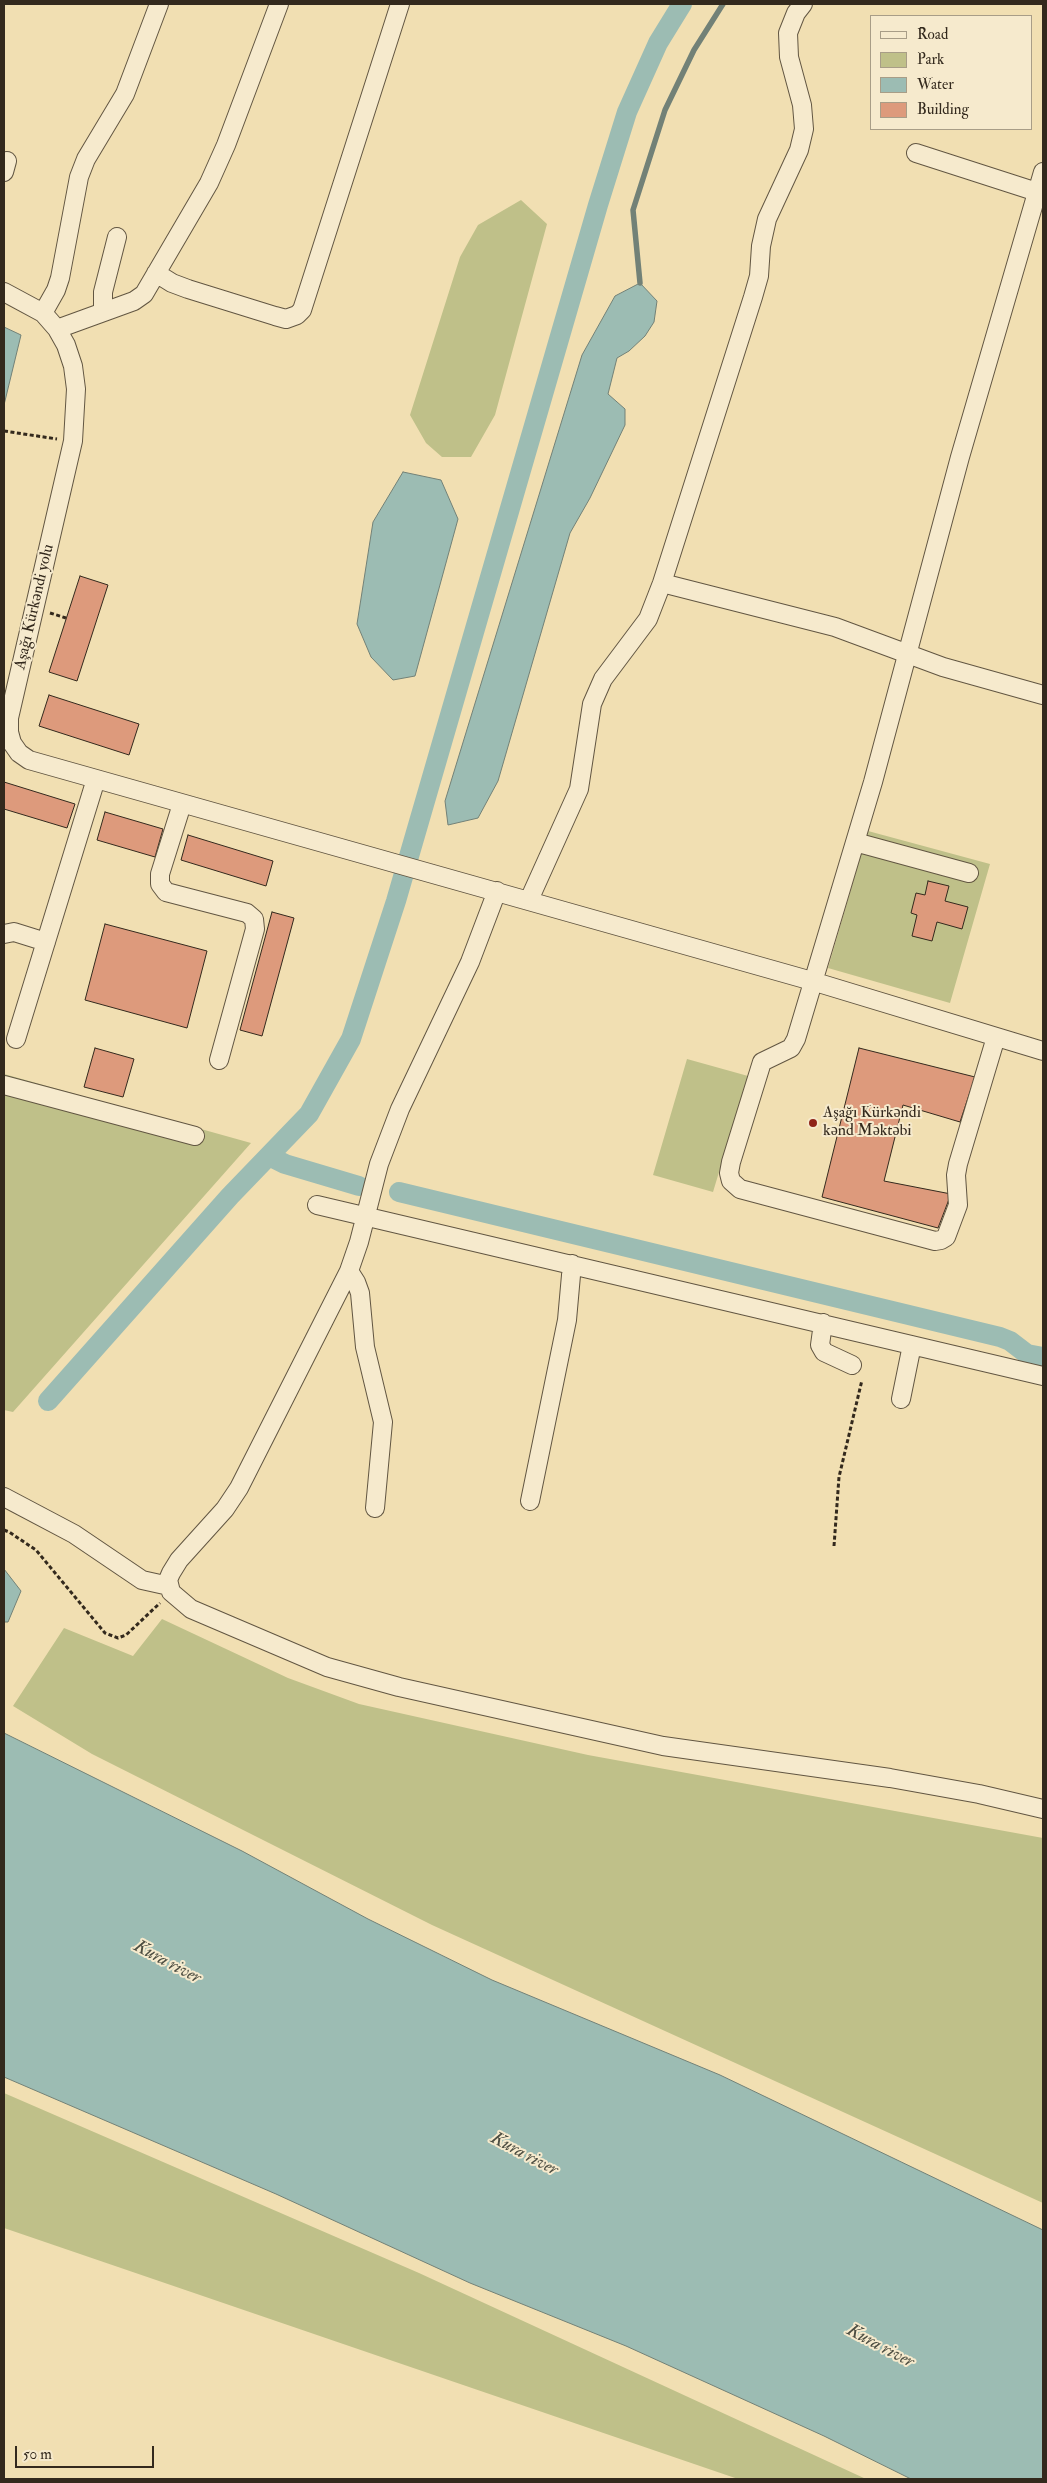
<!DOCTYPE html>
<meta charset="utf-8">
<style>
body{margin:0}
#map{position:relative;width:1047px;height:2483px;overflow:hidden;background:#f1dfb2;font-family:"IM FELL Double Pica",serif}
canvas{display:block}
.frame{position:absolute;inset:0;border:5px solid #33291d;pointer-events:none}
.legend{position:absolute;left:870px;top:15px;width:162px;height:115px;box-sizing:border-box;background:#f6eacd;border:1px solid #a89d87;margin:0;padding:6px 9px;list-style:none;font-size:15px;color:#33291d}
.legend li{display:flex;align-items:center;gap:10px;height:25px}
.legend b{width:25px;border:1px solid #a89d87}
.scale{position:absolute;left:15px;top:2446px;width:139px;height:22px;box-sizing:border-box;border:2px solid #33291d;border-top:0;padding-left:6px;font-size:15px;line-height:18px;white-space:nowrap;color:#33291d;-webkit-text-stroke:4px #f6eacd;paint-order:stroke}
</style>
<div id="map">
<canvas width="1047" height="2483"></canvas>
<div class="frame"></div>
<ul class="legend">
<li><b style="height:6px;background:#f6eacd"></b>Road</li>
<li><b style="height:14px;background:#bfc089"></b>Park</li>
<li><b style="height:14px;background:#9cbcb3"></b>Water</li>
<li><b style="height:14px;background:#dd9a7c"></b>Building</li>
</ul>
<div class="scale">50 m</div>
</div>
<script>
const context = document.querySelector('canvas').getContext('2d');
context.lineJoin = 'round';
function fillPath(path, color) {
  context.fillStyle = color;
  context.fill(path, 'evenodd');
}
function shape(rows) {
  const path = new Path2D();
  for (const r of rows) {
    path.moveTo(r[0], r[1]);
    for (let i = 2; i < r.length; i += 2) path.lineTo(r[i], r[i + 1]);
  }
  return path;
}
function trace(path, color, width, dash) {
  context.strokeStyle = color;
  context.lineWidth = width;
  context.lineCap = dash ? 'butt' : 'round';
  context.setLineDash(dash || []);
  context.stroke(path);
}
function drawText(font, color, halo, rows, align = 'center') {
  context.font = font + ' "IM FELL Double Pica",serif';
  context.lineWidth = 4;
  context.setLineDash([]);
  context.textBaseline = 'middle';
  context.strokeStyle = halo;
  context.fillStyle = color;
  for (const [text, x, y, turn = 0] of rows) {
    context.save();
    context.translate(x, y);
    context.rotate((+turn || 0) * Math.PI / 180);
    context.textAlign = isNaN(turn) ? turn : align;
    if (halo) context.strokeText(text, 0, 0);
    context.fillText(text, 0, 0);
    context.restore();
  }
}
const green = shape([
 [521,200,547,224,495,415,471,457,442,457,426,443,410,415,460,257,478,225],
 [868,831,990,864,950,1003,828,968],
 [687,1059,748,1076,713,1192,653,1175],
 [4,1074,251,1143,13,1412,4,1410],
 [162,1619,288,1678,359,1704,588,1755,1043,1838,1043,2203,432,1925,92,1754,13,1706,64,1628,133,1656],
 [4,2093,419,2273,866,2479,738,2479,4,2228]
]);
const water = shape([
 [640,283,657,301,654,322,645,336,629,351,617,358,608,394,625,409,625,425,590,498,570,533,498,781,478,818,448,825,445,801,582,355,615,296,640,283],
 [4,327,21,335,4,405,4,327],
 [403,472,441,480,458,519,415,676,393,680,371,657,357,624,373,522,403,472],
 [4,1569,21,1591,8,1622,4,1622,4,1569],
 [4,1733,242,1851,368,1919,492,1980,720,2075,1043,2230,1043,2479,911,2479,824,2436,626,2346,470,2283,276,2194,4,2077,4,1733]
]);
const stream = shape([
 [640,283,633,210,665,110,694,50,723,4]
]);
const canal = shape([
 [269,1156,285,1164,359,1186],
 [399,1192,1000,1337,1010,1341,1027,1354,1043,1357],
 [48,1401,230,1196,309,1114,351,1039,396,901,598,205,627,112,658,43,682,4]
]);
const building = shape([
 [80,576,108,585,77,681,49,672,80,576],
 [49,695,139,724,129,755,39,726,49,695],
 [4,782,75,804,67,828,4,809,4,782],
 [105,812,163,829,155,857,97,840,105,812],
 [188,835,273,861,266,886,181,860,188,835],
 [928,881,949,886,945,901,968,907,962,929,937,922,932,941,912,936,917,915,911,913,916,893,925,895,928,881],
 [272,912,294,918,262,1036,240,1030,272,912],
 [105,924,207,951,187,1028,85,1000,105,924],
 [95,1048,134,1059,123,1097,84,1087,95,1048],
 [859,1048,975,1077,960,1122,903,1105,884,1181,951,1194,938,1228,822,1197,859,1048]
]);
const path = shape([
 [4,431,57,439],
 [50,613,66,618],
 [4,1530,9,1532,36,1550,105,1633,118,1638,126,1635,160,1603],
 [834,1546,839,1477,862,1380]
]);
const minor = shape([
 [916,153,1037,192],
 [4,172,7,161],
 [156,273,172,283,188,289,275,316,286,319,297,315,302,310,400,4],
 [4,292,43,313,57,329,66,345,73,366,76,389,73,441,9,718,9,732,12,743,19,753,29,760,812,981,1043,1051],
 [103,312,103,292,117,237],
 [43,313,56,290,60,278,79,177,86,159,125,94,159,4],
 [57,329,134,301,144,294,209,183,226,145,279,4],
 [662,583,835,627,943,667,1043,695],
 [182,804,160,874,160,884,166,892,247,913,254,919,255,929,219,1060],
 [855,842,969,873],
 [497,891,470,962,400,1109,379,1164,359,1242,349,1271,239,1488,225,1509,179,1560,171,1573,168,1580,171,1592,191,1609,327,1667,399,1687,663,1746,890,1778,979,1794,1043,1809],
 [529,900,579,789,592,704,603,679,648,619,662,583,753,297,759,276,761,246,767,219,799,150,804,129,802,105,789,57,788,33,796,13,803,4],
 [4,934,14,932,46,942],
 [996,1037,958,1164,956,1175,958,1205,946,1237,941,1240,935,1241,740,1189,731,1181,729,1173,731,1162,762,1062,791,1048,796,1039,873,782,960,457,1043,172],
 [16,1039,96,779],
 [4,1085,195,1136],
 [317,1205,1043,1376],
 [349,1271,356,1282,360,1293,365,1347,383,1422,375,1508],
 [823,1323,820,1345,824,1352,852,1365],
 [901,1399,912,1345],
 [4,1497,74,1534,142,1580,169,1586],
 [530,1501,567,1320,572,1264]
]);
const markers = [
 [813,1123,5,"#8f2418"]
];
const streetNames = [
 ["Aşağı Kürkəndi yolu",35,607,-77]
];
const poiNames = [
 ["Aşağı Kürkəndi",823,1114],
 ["kənd Məktəbi",823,1132]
];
const waterNames = [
 ["Kura river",167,1963,28],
 ["Kura river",524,2155,28],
 ["Kura river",880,2347,28]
];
fillPath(green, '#bfc089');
fillPath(water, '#9cbcb3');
trace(water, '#728177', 1);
trace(stream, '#728177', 5.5);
trace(canal, '#9cbcb3', 20);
fillPath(building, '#dd9a7c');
trace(building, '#33291d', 1);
trace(minor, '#625642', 20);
trace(path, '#33291d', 3, [4, 2.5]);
trace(minor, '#f6eacd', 18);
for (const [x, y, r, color] of markers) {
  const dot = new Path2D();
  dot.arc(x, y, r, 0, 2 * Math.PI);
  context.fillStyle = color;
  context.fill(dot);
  trace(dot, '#f6eacd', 2);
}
drawText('16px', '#33291d', '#f6eacd', streetNames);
drawText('16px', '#33291d', '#f6eacd', poiNames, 'left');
drawText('italic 18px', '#4d4e42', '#f6eacd', waterNames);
</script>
